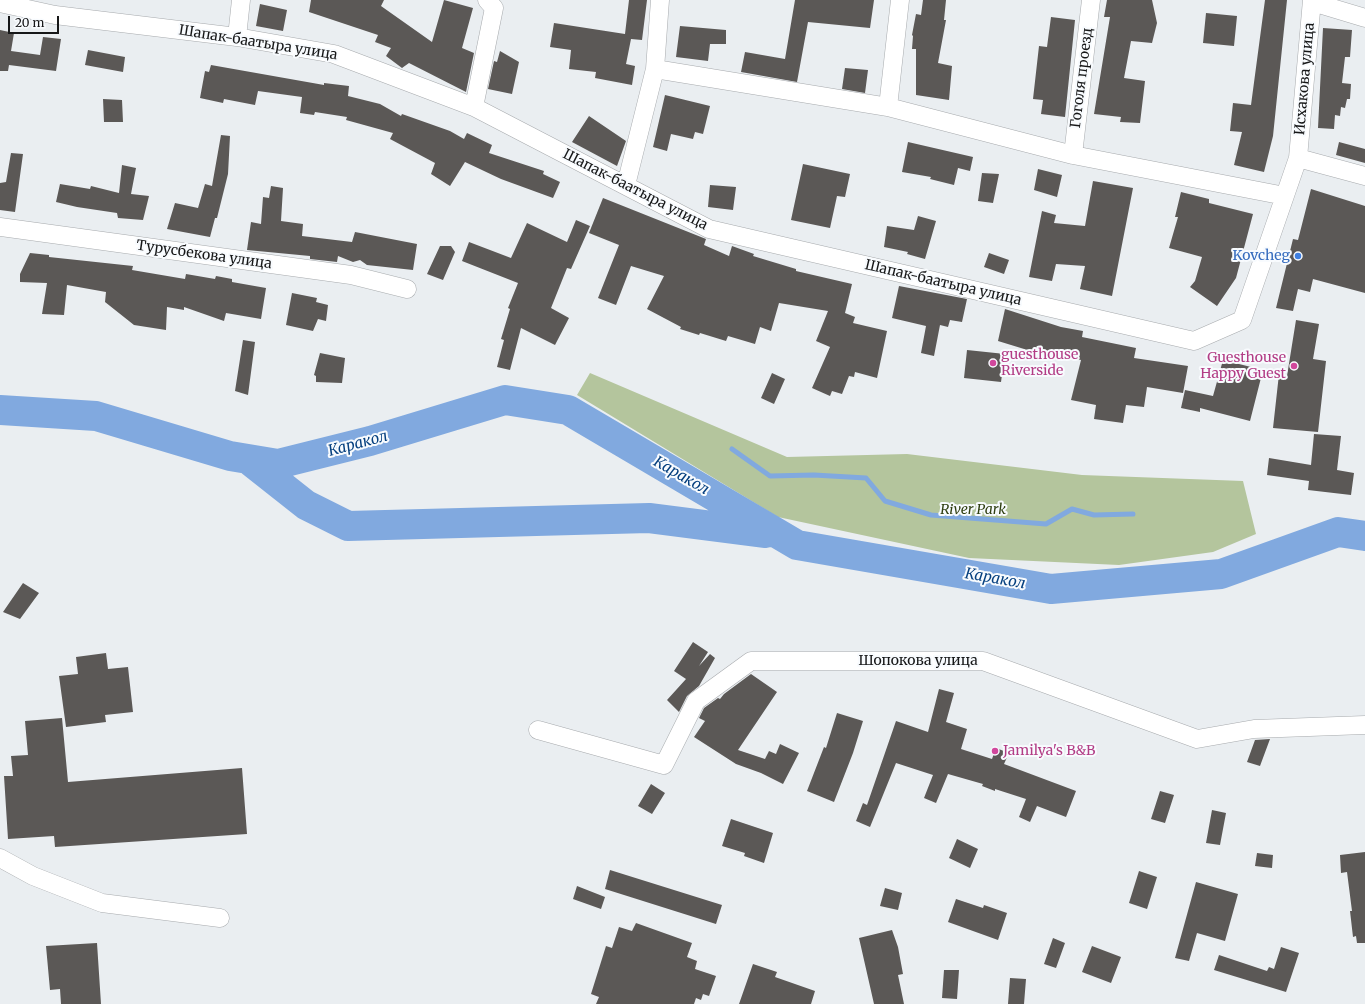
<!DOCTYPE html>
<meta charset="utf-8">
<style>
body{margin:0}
#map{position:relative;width:1365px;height:1004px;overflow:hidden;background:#eaeef1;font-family:Merriweather,serif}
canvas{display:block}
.scale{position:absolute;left:8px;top:16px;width:51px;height:18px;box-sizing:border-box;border:2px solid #161718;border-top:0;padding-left:5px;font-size:12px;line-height:14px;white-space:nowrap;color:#161718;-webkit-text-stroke:3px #f8fbfe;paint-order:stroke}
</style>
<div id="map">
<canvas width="1365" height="1004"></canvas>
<div class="scale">20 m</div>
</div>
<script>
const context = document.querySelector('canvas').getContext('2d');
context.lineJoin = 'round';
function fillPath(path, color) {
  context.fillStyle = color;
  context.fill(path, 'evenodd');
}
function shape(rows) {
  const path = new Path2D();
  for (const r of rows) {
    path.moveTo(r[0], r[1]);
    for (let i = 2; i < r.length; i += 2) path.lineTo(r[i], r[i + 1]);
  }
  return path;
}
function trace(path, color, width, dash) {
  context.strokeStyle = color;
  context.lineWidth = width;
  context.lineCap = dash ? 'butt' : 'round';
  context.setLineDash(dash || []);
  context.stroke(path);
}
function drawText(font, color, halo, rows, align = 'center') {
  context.font = font + ' Merriweather,serif';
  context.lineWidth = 4;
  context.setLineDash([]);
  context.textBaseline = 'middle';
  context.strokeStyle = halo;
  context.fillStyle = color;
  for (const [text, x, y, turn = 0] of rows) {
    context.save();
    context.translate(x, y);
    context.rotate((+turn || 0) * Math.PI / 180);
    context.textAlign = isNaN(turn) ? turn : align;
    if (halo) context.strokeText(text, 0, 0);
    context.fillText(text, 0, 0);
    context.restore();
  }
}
const green = shape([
 [590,373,787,457,907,454,1082,475,1243,481,1256,534,1213,552,1119,565,969,558,778,517,577,395]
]);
const stream = shape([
 [732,449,770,476,814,475,866,478,885,501,931,515,1046,524,1072,509,1094,515,1133,514]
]);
const river = shape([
 [0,410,96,416,230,456,278,464,370,441,505,400,568,410,797,545,1051,589,1221,574,1338,532,1365,536],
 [249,460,306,505,348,526,649,518,766,533]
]);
const building = shape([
 [311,0,384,0,381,6,432,42,444,0,473,8,462,48,474,53,466,92,409,63,402,68,386,56,391,48,375,42,378,35,309,12],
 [629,0,647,0,642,40,631,39,626,64,635,66,632,85,595,78,596,72,569,69,571,50,550,47,554,23,625,34],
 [795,0,874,0,870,28,808,22,797,82,741,72,745,52,785,59],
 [923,0,946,0,944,20,946,20,938,63,952,66,949,100,916,95,916,49,912,49,913,36,912,35,916,14,921,15],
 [1107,0,1152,0,1157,23,1152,43,1131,41,1124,78,1145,81,1140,123,1120,122,1121,117,1094,114,1110,17,1104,17],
 [1265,0,1287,0,1273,136,1264,172,1234,165,1242,132,1230,131,1233,103,1251,105],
 [260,4,287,10,283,31,256,26],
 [1206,13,1237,16,1234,46,1203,43],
 [1051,17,1075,20,1065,117,1041,114,1043,100,1033,99,1039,46,1047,47],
 [680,26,726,30,726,44,710,44,708,61,676,57],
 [1323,28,1352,30,1350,57,1345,57,1342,83,1351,84,1350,99,1347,99,1345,108,1341,107,1340,116,1335,115,1334,129,1318,128],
 [0,30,14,33,11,51,40,55,43,37,61,39,56,71,9,65,8,71,0,71],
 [88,50,125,57,123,72,85,65],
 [500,51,519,62,512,94,488,89,494,61,497,62],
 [211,65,324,85,324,83,349,86,348,96,380,104,401,116,402,114,450,131,464,139,467,133,492,145,489,153,544,171,543,174,560,182,553,198,501,179,465,162,450,186,431,174,435,163,390,139,393,133,346,120,347,117,315,112,314,115,300,113,302,97,258,91,255,105,224,99,223,103,200,98,205,71,209,72],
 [845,68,868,70,865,93,842,89],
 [665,95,710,106,703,134,695,132,693,139,671,134,667,151,653,147],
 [103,99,122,100,123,122,104,122],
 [589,116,626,141,617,166,572,142],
 [221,135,230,136,228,174,217,218,215,218,210,237,167,229,175,203,198,208,205,184,212,186],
 [908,142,973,157,970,171,958,168,954,185,930,179,931,177,902,172],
 [1339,142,1365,149,1365,163,1336,155],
 [11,153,23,154,15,212,0,210,0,183,6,182],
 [803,164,850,174,845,197,837,196,830,228,791,220],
 [122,165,136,168,131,194,149,196,143,220,118,218,117,213,77,207,56,202,60,184,90,189,91,186,119,193],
 [1038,169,1062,175,1057,197,1034,190],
 [982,173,999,174,993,203,978,201],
 [1093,181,1133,188,1112,296,1080,289,1085,266,1056,264,1052,281,1029,277,1042,211,1056,215,1054,223,1085,226],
 [710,185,736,187,733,210,708,207],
 [271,186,283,188,281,221,303,224,302,236,352,242,355,232,417,244,413,270,367,265,360,260,353,262,338,256,337,262,310,259,310,256,247,250,251,222,261,224,263,197,269,198],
 [1311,189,1365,206,1365,293,1313,279,1310,292,1298,289,1293,311,1276,308,1293,239,1298,240],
 [1181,192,1209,199,1209,203,1253,214,1236,278,1217,306,1190,287,1195,281,1202,257,1169,248,1178,217,1175,217],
 [603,198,706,239,704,245,729,256,732,246,754,254,753,256,796,269,796,271,852,284,845,313,855,317,853,323,887,331,877,378,855,372,854,377,849,376,842,394,832,391,830,396,812,388,830,347,816,341,828,311,779,303,771,331,760,327,755,344,728,336,726,341,700,333,699,335,680,329,681,327,647,309,664,276,631,266,616,305,598,298,619,245,589,233],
 [918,216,936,221,925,259,907,254,908,252,884,247,887,226,914,230],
 [576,220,590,226,571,269,567,268,551,308,569,318,555,345,521,328,510,370,497,367,504,340,501,339,510,309,508,308,518,283,462,261,469,242,511,258,527,223,567,242],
 [440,246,451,246,455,252,443,280,427,274],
 [30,253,49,255,49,257,133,266,132,270,185,279,186,274,215,279,216,276,232,279,232,282,266,288,261,319,226,313,224,321,184,307,184,310,167,307,166,330,134,325,105,302,106,292,67,285,64,315,42,314,47,283,20,282,20,274],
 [989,253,1009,260,1004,274,984,267],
 [899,286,967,299,962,322,950,320,948,327,940,325,934,356,921,353,926,326,892,318],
 [292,293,317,298,316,302,328,305,326,321,318,319,313,331,286,325],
 [1005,309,1061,327,1083,331,1082,337,1136,348,1134,358,1188,366,1183,393,1147,387,1144,407,1126,405,1123,423,1094,419,1096,405,1071,400,1081,360,1048,353,1047,356,998,341],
 [1296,320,1319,324,1313,359,1326,361,1318,432,1273,428,1279,374,1287,376],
 [243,340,255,342,248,395,235,391],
 [967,350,1005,354,1001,382,964,378],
 [320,353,345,358,342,383,316,382,316,376,314,375],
 [1223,360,1263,370,1250,421,1200,408,1200,412,1181,408,1185,390,1213,396],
 [772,373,785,379,774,404,761,398],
 [1314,434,1341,436,1337,470,1354,473,1351,495,1308,490,1309,481,1267,475,1269,458,1311,465],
 [23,583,39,593,20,619,3,612],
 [693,642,708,652,699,666,710,654,715,658,699,686,687,696,679,712,667,700,686,679,674,671],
 [106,653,108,669,128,667,133,712,105,715,106,722,66,727,59,676,78,674,76,657],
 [751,674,777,692,738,750,765,759,769,751,776,754,780,744,799,753,783,784,761,773,736,764,694,737,705,721,699,718,704,708,718,698,720,699,724,694],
 [939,689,954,693,946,722,967,729,961,749,992,759,996,748,1009,753,1004,764,1076,791,1066,817,1037,806,1030,822,1019,817,1026,799,995,789,995,791,982,786,983,784,948,774,936,803,924,798,933,775,896,763,870,827,856,821,863,803,867,805,896,721,928,732],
 [837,713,863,721,853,753,834,802,807,791,824,747,826,748],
 [62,718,68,782,242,768,247,834,55,847,54,836,8,839,4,776,13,776,11,756,28,755,25,721],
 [1270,739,1260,766,1247,762,1255,740],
 [651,784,665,793,652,814,638,806],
 [1160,791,1174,795,1165,823,1151,819],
 [1212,810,1226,813,1220,845,1206,843],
 [731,819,773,833,764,863,744,856,745,853,722,846],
 [957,839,978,849,970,868,949,858],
 [1365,852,1365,943,1357,943,1356,936,1353,937,1350,911,1352,911,1347,872,1341,873,1340,855],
 [1257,853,1273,855,1272,868,1255,866],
 [610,870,722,905,716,924,605,889],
 [1139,871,1157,877,1147,909,1129,903],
 [1196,882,1238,894,1225,941,1197,933,1189,961,1175,958],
 [577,886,605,897,601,909,573,899],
 [885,888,902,893,898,910,880,906],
 [956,899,983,908,984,905,1007,913,998,940,948,922],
 [636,923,692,943,687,957,697,961,695,969,716,976,709,996,703,994,701,1000,696,998,694,1004,596,1004,599,997,591,994,606,946,612,948,619,927,632,931],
 [892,930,898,947,903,974,898,975,904,1004,874,1004,859,938],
 [1053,938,1065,943,1056,968,1044,964],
 [97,943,101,1004,61,1004,60,989,50,990,46,946],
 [1092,946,1121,957,1111,983,1082,972],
 [1281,947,1299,953,1286,992,1214,970,1219,955,1267,971,1269,967,1274,969],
 [753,964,777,972,775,977,815,991,811,1004,739,1004],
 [944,970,959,970,957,999,942,998],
 [1010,978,1026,979,1024,1004,1008,1004]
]);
const minor = shape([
 [1312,2,1365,18],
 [0,3,55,15,237,37,334,54,474,107,709,229,1194,341,1242,320,1298,158,1365,176],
 [237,37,241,0],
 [655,69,888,107,1073,155,1285,196],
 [474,107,494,8,487,0],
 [888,107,900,0],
 [1073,155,1091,0],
 [1298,158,1312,0],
 [626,185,655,69,660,0],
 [0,227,351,275,407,289],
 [538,730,664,765,696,701,751,661,983,661,1197,739,1254,729,1365,725],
 [0,858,33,876,102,903,220,918]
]);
const markers = [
 [1298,256,4,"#3f7fe0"],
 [993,363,4,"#d1479c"],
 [1294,366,4,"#d1479c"],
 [995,751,4,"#d1479c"]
];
const streetNames = [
 ["Шапак-баатыра улица",258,43,9],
 ["Гоголя проезд",1082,78,-83],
 ["Исхакова улица",1305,79,-85],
 ["Шапак-баатыра улица",635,190,27],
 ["Турусбекова улица",204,255,8],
 ["Шапак-баатыра улица",943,283,13],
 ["Шопокова улица",918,661]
];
const shopNames = [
 ["Kovcheg",1290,256]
];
const hotelNames = [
 ["guesthouse",1001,355],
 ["Riverside",1001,371],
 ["Guesthouse",1286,358,"right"],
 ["Happy Guest",1286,374,"right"],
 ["Jamilya's B&B",1003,751]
];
const parkNames = [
 ["River Park",973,510]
];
const waterNames = [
 ["Каракол",358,444,-15],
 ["Каракол",681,476,30],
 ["Каракол",995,579,10]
];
fillPath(green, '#b4c59d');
trace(stream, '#81a9df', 5);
trace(river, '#81a9df', 30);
fillPath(building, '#5b5856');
trace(minor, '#a7aaad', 19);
trace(minor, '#fff', 18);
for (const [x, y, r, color] of markers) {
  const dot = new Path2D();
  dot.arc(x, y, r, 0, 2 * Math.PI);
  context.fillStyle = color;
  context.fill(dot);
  trace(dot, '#f8fbfe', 1.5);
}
drawText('14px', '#161718', '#f8fbfe', streetNames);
drawText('14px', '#366cbe', '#f8fbfe', shopNames, 'right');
drawText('14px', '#b23c85', '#f8fbfe', hotelNames, 'left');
drawText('italic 14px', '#2f3f11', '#f8fbfe', parkNames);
drawText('italic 15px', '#06407f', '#f8fbfe', waterNames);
</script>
